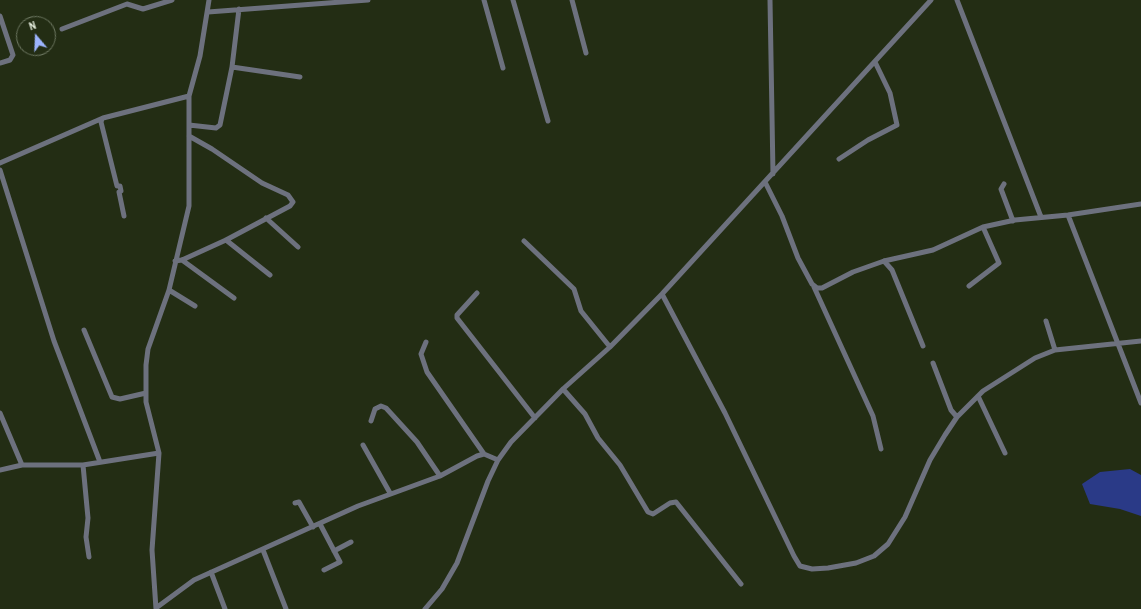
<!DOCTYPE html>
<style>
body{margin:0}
#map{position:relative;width:1141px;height:609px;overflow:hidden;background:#232d14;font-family:"Archivo Narrow",sans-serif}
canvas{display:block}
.north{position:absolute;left:16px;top:16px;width:40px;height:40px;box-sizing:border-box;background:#232d14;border:1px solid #6f7963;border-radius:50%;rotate:341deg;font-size:11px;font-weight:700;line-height:16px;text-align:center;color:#e2eada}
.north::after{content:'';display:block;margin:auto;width:14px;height:18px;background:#9cb4fd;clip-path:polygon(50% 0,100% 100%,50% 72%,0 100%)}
</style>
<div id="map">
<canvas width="1141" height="609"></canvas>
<div class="north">N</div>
</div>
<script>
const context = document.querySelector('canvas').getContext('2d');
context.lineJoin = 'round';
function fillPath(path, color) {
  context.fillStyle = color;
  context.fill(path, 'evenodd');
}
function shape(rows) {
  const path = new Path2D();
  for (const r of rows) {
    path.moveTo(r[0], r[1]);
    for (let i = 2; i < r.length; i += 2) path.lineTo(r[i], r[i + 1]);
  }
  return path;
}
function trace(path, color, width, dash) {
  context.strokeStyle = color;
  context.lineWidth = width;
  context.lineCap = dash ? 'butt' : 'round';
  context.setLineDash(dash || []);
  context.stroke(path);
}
const water = shape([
 [1130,469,1141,475,1141,516,1120,509,1090,504,1082,484,1100,472]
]);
const street = shape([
 [484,0,503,68],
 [513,0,548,121],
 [572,0,586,53],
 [770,0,773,174],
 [957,0,1041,217],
 [208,12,368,0],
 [0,16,13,55,10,60,0,63],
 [62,29,127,4,143,9,172,0],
 [232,67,300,77],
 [102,119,101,122,117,186,120,186,121,191,119,192,124,216],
 [189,125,216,128,220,125,232,67,239,9],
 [839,159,868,140,897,125,890,93,875,62],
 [0,163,103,118,189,96],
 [0,170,54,341,100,462],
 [765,182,782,216,798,258,812,284,817,288,822,288,853,272,884,261,933,250,983,227,1015,220,1068,215,1141,204],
 [1004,184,1001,189,1013,221],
 [1068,215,1141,403],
 [266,218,298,247],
 [226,240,270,275],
 [524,241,574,289,581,311,610,347],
 [182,260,234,298],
 [175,261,182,260,226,240,290,206,293,202,288,195,262,183,212,149,189,136],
 [884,261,892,270,923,346],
 [969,286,999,263,983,227],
 [814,287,873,416,881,449],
 [169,290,195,306],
 [477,293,457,315,457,318,535,418],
 [662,294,725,413,794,556,800,566,812,569,828,568,856,563,874,556,888,544,905,517,930,460,945,435,957,417,983,391,1035,358,1055,350,1141,341],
 [1046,321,1055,350],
 [84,330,112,397,120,399,146,393],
 [426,342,421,354,427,372,484,454],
 [933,363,951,410,957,417],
 [563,389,585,414,598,438,620,465,648,512,653,514,670,503,676,502,741,584],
 [978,396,1005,453],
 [0,413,22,465],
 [371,421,375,409,381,406,386,408,417,442,440,476],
 [363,445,390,493],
 [0,470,22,465,83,465],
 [295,503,299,502,313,527],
 [320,524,340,562,324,570],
 [263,550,286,609],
 [334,551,351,542],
 [89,557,86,537,88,518,83,465,159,453],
 [211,572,225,609],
 [156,608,194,580,358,506,440,476,477,456,484,454,498,460],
 [156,609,152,550,159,453,146,402,146,365,148,349,169,290,189,206,189,96,200,56,209,0],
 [425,609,442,589,457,563,488,481,498,460,511,442,563,389,610,347,662,294,931,0]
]);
fillPath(water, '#2a3a87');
trace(street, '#6d717e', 5);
</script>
